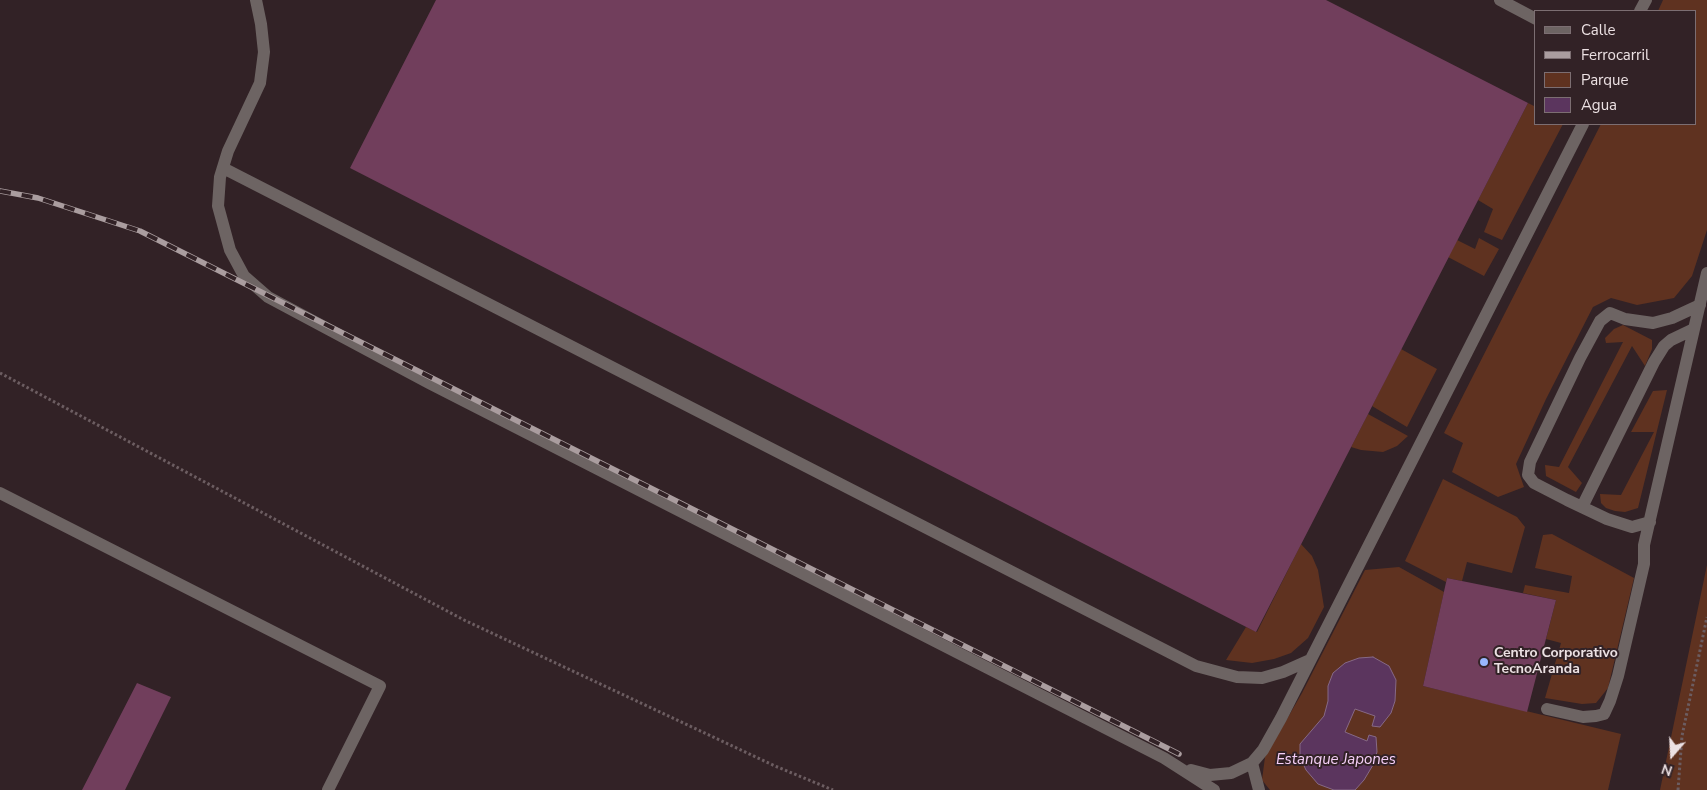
<!DOCTYPE html>
<style>
body{margin:0}
#map{position:relative;width:1707px;height:790px;overflow:hidden;background:#322226;font-family:"Nunito Sans",sans-serif}
canvas{display:block}
.legend{position:absolute;left:1534px;top:10px;width:162px;height:115px;box-sizing:border-box;background:#322226;border:1px solid #7c6e72;margin:0;padding:6px 9px;list-style:none;font-size:15px;color:#ece1e3}
.legend li{display:flex;align-items:center;gap:10px;height:25px}
.legend b{width:25px;border:1px solid #7c6e72}
.north{position:absolute;left:1647px;top:730px;width:50px;height:50px;-webkit-text-stroke:4px #322226;paint-order:stroke;rotate:199deg;font-size:14px;font-weight:700;line-height:20px;text-align:center;color:#ece1e3}
.north::after{content:'';display:block;margin:auto;width:18px;height:22px;background:#ece1e3;clip-path:polygon(50% 0,100% 100%,50% 72%,0 100%)}
</style>
<div id="map">
<canvas width="1707" height="790"></canvas>
<ul class="legend">
<li><b style="height:6px;background:#6d6463"></b>Calle</li>
<li><b style="height:6px;background:#aa9d9f"></b>Ferrocarril</li>
<li><b style="height:14px;background:#5f3220"></b>Parque</li>
<li><b style="height:14px;background:#5b355e"></b>Agua</li>
</ul>
<div class="north">N</div>
</div>
<script>
const context = document.querySelector('canvas').getContext('2d');
context.lineJoin = 'round';
function fillPath(path, color) {
  context.fillStyle = color;
  context.fill(path, 'evenodd');
}
function shape(rows) {
  const path = new Path2D();
  for (const r of rows) {
    path.moveTo(r[0], r[1]);
    for (let i = 2; i < r.length; i += 2) path.lineTo(r[i], r[i + 1]);
  }
  return path;
}
function trace(path, color, width, dash) {
  context.strokeStyle = color;
  context.lineWidth = width;
  context.lineCap = dash ? 'butt' : 'round';
  context.setLineDash(dash || []);
  context.stroke(path);
}
function drawText(font, color, halo, rows, align = 'center') {
  context.font = font + ' "Nunito Sans",sans-serif';
  context.lineWidth = 4;
  context.setLineDash([]);
  context.textBaseline = 'middle';
  context.strokeStyle = halo;
  context.fillStyle = color;
  for (const [text, x, y, turn = 0] of rows) {
    context.save();
    context.translate(x, y);
    context.rotate((+turn || 0) * Math.PI / 180);
    context.textAlign = isNaN(turn) ? turn : align;
    if (halo) context.strokeText(text, 0, 0);
    context.fillText(text, 0, 0);
    context.restore();
  }
}
const green = shape([
 [1663,0,1707,0,1707,230,1692,276,1674,298,1637,305,1611,298,1593,307,1546,399,1516,464,1524,487,1498,497,1452,472,1463,443,1444,433,1601,124,1696,124,1696,11,1658,11],
 [1528,103,1536,107,1536,124,1563,124,1502,240,1484,232,1493,209,1478,200],
 [1479,238,1499,249,1484,276,1448,257,1457,240,1475,249],
 [1623,325,1652,340,1652,349,1645,366,1632,346,1568,467,1582,483,1576,492,1546,476,1545,465,1559,467,1623,342,1606,343,1605,338,1614,329],
 [1401,349,1437,369,1407,427,1372,406],
 [1667,390,1638,508,1625,512,1615,511,1606,508,1601,503,1600,494,1621,495,1654,432,1631,432,1653,391],
 [1368,414,1408,436,1397,446,1383,452,1361,450,1351,447],
 [1443,479,1517,517,1525,527,1512,573,1467,562,1462,581,1447,578,1446,582,1405,561],
 [1552,534,1634,578,1608,688,1596,703,1582,704,1545,698,1561,643,1546,639,1556,600,1523,593,1525,585,1569,593,1572,576,1535,568,1543,535],
 [1301,544,1312,556,1318,570,1324,607,1308,638,1291,653,1274,659,1252,663,1226,660,1246,627,1257,632],
 [1707,565,1707,790,1660,790],
 [1399,567,1444,592,1423,686,1621,734,1608,790,1270,790,1262,780,1265,757,1302,693,1365,570]
]);
const water = shape([
 [1373,657,1389,666,1396,680,1395,701,1391,713,1380,727,1372,726,1375,716,1355,709,1345,732,1367,741,1369,735,1376,737,1377,752,1373,765,1364,780,1355,790,1334,790,1318,784,1306,770,1300,757,1300,744,1324,716,1328,701,1328,686,1333,673,1345,663,1359,658,1373,657]
]);
const building = shape([
 [436,0,1326,0,1528,103,1256,632,350,168],
 [1447,578,1556,600,1527,712,1423,686],
 [137,683,171,697,125,790,82,790]
]);
const path = shape([
 [0,373,464,620,775,766,833,790],
 [1678,790,1682,736,1707,617]
]);
const minor = shape([
 [256,0,261,24,264,52,260,83,228,151,220,177,218,206,230,250,244,276,268,297,429,383,1164,758,1214,790],
 [1500,0,1536,19],
 [1640,11,1646,0],
 [223,168,1196,666,1237,677,1262,678,1283,672,1310,660],
 [0,493,380,686,328,790],
 [1582,507,1654,362,1664,346,1671,340,1694,329],
 [1650,522,1632,527,1607,519,1567,500,1534,483,1528,475,1530,462,1580,358,1600,321,1610,313,1625,319,1653,323,1672,318,1700,305],
 [1547,709,1583,717,1596,716,1604,714,1610,701,1618,676,1644,564,1644,545,1707,273],
 [1252,763,1259,790],
 [1191,770,1210,775,1231,773,1252,763,1263,750,1281,718,1583,124]
]);
const rail = shape([
 [0,191,38,198,140,231,1179,754]
]);
const markers = [
 [1484,662,5,"#98b6fd"]
];
const poiNames = [
 ["Centro Corporativo",1494,654],
 ["TecnoAranda",1494,670]
];
const waterNames = [
 ["Estanque Japones",1336,760]
];
fillPath(green, '#5f3220');
fillPath(water, '#5b355e');
trace(water, '#866986', 1);
fillPath(building, '#713e5c');
trace(path, '#6c5d61', 3, [2.5, 2.5]);
trace(minor, '#6d6463', 12);
trace(rail, '#aa9d9f', 5.5);
trace(rail, '#322226', 4, [11]);
for (const [x, y, r, color] of markers) {
  const dot = new Path2D();
  dot.arc(x, y, r, 0, 2 * Math.PI);
  context.fillStyle = color;
  context.fill(dot);
  trace(dot, '#322226', 2);
}
drawText('bold 14px', '#ece1e3', '#322226', poiNames, 'left');
drawText('italic 15px', '#f5cff7', '#322226', waterNames);
</script>
